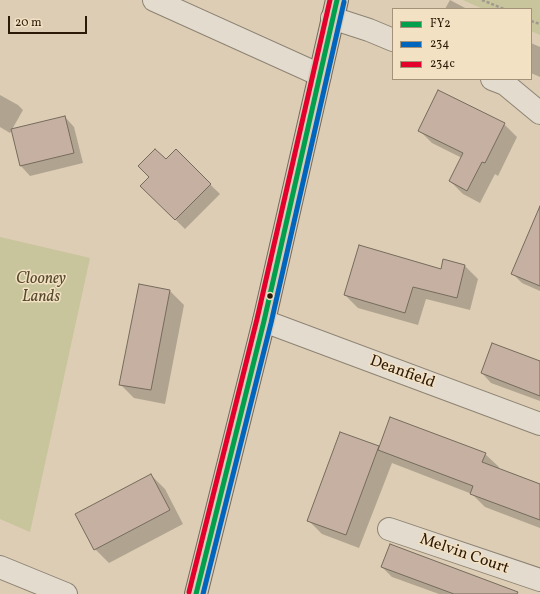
<!DOCTYPE html>
<style>
body{margin:0}
#map{position:relative;width:540px;height:594px;overflow:hidden;background:#dccdb4;font-family:Vollkorn,serif}
canvas{display:block}
.legend{position:absolute;left:392px;top:8px;width:140px;height:72px;box-sizing:border-box;background:#f3e1c3;border:1px solid #a49178;margin:0;padding:5px 7px;list-style:none;font-size:12px;color:#2d1908}
.legend li{display:flex;align-items:center;gap:8px;height:20px}
.legend b{width:20px;border:1px solid #a49178}
.scale{position:absolute;left:8px;top:16px;width:79px;height:18px;box-sizing:border-box;border:2px solid #2d1908;border-top:0;padding-left:5px;font-size:12px;line-height:14px;white-space:nowrap;color:#2d1908;-webkit-text-stroke:3px #f3e1c3;paint-order:stroke}
</style>
<div id="map">
<canvas width="540" height="594"></canvas>
<ul class="legend">
<li><b style="height:5px;background:#029f4d"></b>FY2</li>
<li><b style="height:5px;background:#0065bd"></b>234</li>
<li><b style="height:5px;background:#e4002b"></b>234c</li>
</ul>
<div class="scale">20 m</div>
</div>
<script>
const context = document.querySelector('canvas').getContext('2d');
context.lineJoin = 'round';
function fillPath(path, color) {
  context.fillStyle = color;
  context.fill(path, 'evenodd');
}
function shape(rows) {
  const path = new Path2D();
  for (const r of rows) {
    path.moveTo(r[0], r[1]);
    for (let i = 2; i < r.length; i += 2) path.lineTo(r[i], r[i + 1]);
  }
  return path;
}
function trace(path, color, width, dash) {
  context.strokeStyle = color;
  context.lineWidth = width;
  context.lineCap = dash ? 'butt' : 'round';
  context.setLineDash(dash || []);
  context.stroke(path);
}
function drawText(font, color, halo, rows, align = 'center') {
  context.font = font + ' Vollkorn,serif';
  context.lineWidth = 3;
  context.setLineDash([]);
  context.textBaseline = 'middle';
  context.strokeStyle = halo;
  context.fillStyle = color;
  for (const [text, x, y, turn = 0] of rows) {
    context.save();
    context.translate(x, y);
    context.rotate((+turn || 0) * Math.PI / 180);
    context.textAlign = isNaN(turn) ? turn : align;
    if (halo) context.strokeText(text, 0, 0);
    context.fillText(text, 0, 0);
    context.restore();
  }
}
const green = shape([
 [463,0,540,0,540,35,531,31,531,9,483,9],
 [0,237,90,258,30,532,0,519]
]);
const shadow = shape([
 [450,0,467,9,445,9],
 [531,43,540,47,540,77,531,73],
 [0,95,18,105,23,110,10,133,0,127],
 [65,117,74,127,83,163,30,176,21,166],
 [504,124,517,137,498,176,495,174,480,203,463,194,450,181,462,158,432,143,419,130],
 [176,151,220,194,185,229,141,186,165,160],
 [540,241,540,291,522,283,512,273],
 [444,261,465,266,478,279,470,310,426,299,418,325,358,308,345,295,442,270],
 [170,291,184,305,165,404,134,398,120,384],
 [540,362,540,401,491,383,482,373],
 [378,447,380,448,485,454,499,467,498,470,540,486,540,528,485,507,472,494,392,463,359,548,322,534,308,520],
 [151,475,165,489,183,524,109,563,95,549],
 [382,567,509,594,439,594,392,577]
]);
const building = shape([
 [438,90,505,123,485,163,482,162,467,191,449,181,463,153,418,131,438,90],
 [65,116,74,153,20,166,11,129,65,116],
 [155,149,166,159,176,149,211,184,175,220,140,186,149,177,138,166,155,149],
 [540,206,540,286,511,274,540,206],
 [359,245,441,269,443,259,465,265,457,298,413,287,405,313,344,295,359,245],
 [139,284,170,290,151,390,119,385,139,284],
 [492,343,540,361,540,396,481,373,492,343],
 [390,417,486,453,482,462,540,484,540,520,470,494,473,486,378,450,390,417],
 [340,432,379,446,346,535,307,521,340,432],
 [151,474,170,510,94,550,75,514,151,474],
 [390,544,518,592,517,594,454,594,381,567,390,544]
]);
const path = shape([
 [482,0,504,9],
 [531,21,540,24]
]);
const street = shape([
 [154,0,320,75],
 [332,18,369,30,393,40],
 [492,79,505,84,540,113],
 [264,321,540,424],
 [389,529,540,580],
 [0,567,66,594]
]);
const highway = shape([
 [196,594,264,321,337,0]
]);
const bus1 = shape([
 [196,594,264,321,337,0]
]);
const bus2 = shape([
 [203,594,271,323,344,2]
]);
const bus3 = shape([
 [189,592,257,319,330,0]
]);
const markers = [
 [270,296,3.5,"#2d1908"]
];
const parkNames = [
 ["Clooney",41,280],
 ["Lands",41,298]
];
const streetNames = [
 ["Deanfield",402,373,20],
 ["Melvin Court",464,555,19]
];
fillPath(green, '#c8c49b');
fillPath(shadow, '#0003');
fillPath(building, '#c5b0a1');
trace(building, '#756b5c', 1);
trace(street, '#8e8373', 24);
trace(highway, '#756b5c', 24);
trace(path, '#a0988d', 2.5, [3, 2]);
trace(street, '#e2dbce', 22);
trace(highway, '#d7cbba', 22);
trace(bus1, '#029f4d', 5);
trace(bus2, '#0065bd', 5);
trace(bus3, '#e4002b', 5);
for (const [x, y, r, color] of markers) {
  const dot = new Path2D();
  dot.arc(x, y, r, 0, 2 * Math.PI);
  context.fillStyle = color;
  context.fill(dot);
  trace(dot, '#f3e1c3', 1.5);
}
drawText('italic 16px', '#564a2e', '#f3e1c3', parkNames);
drawText('16px', '#2d1908', '#f3e1c3', streetNames);
</script>
